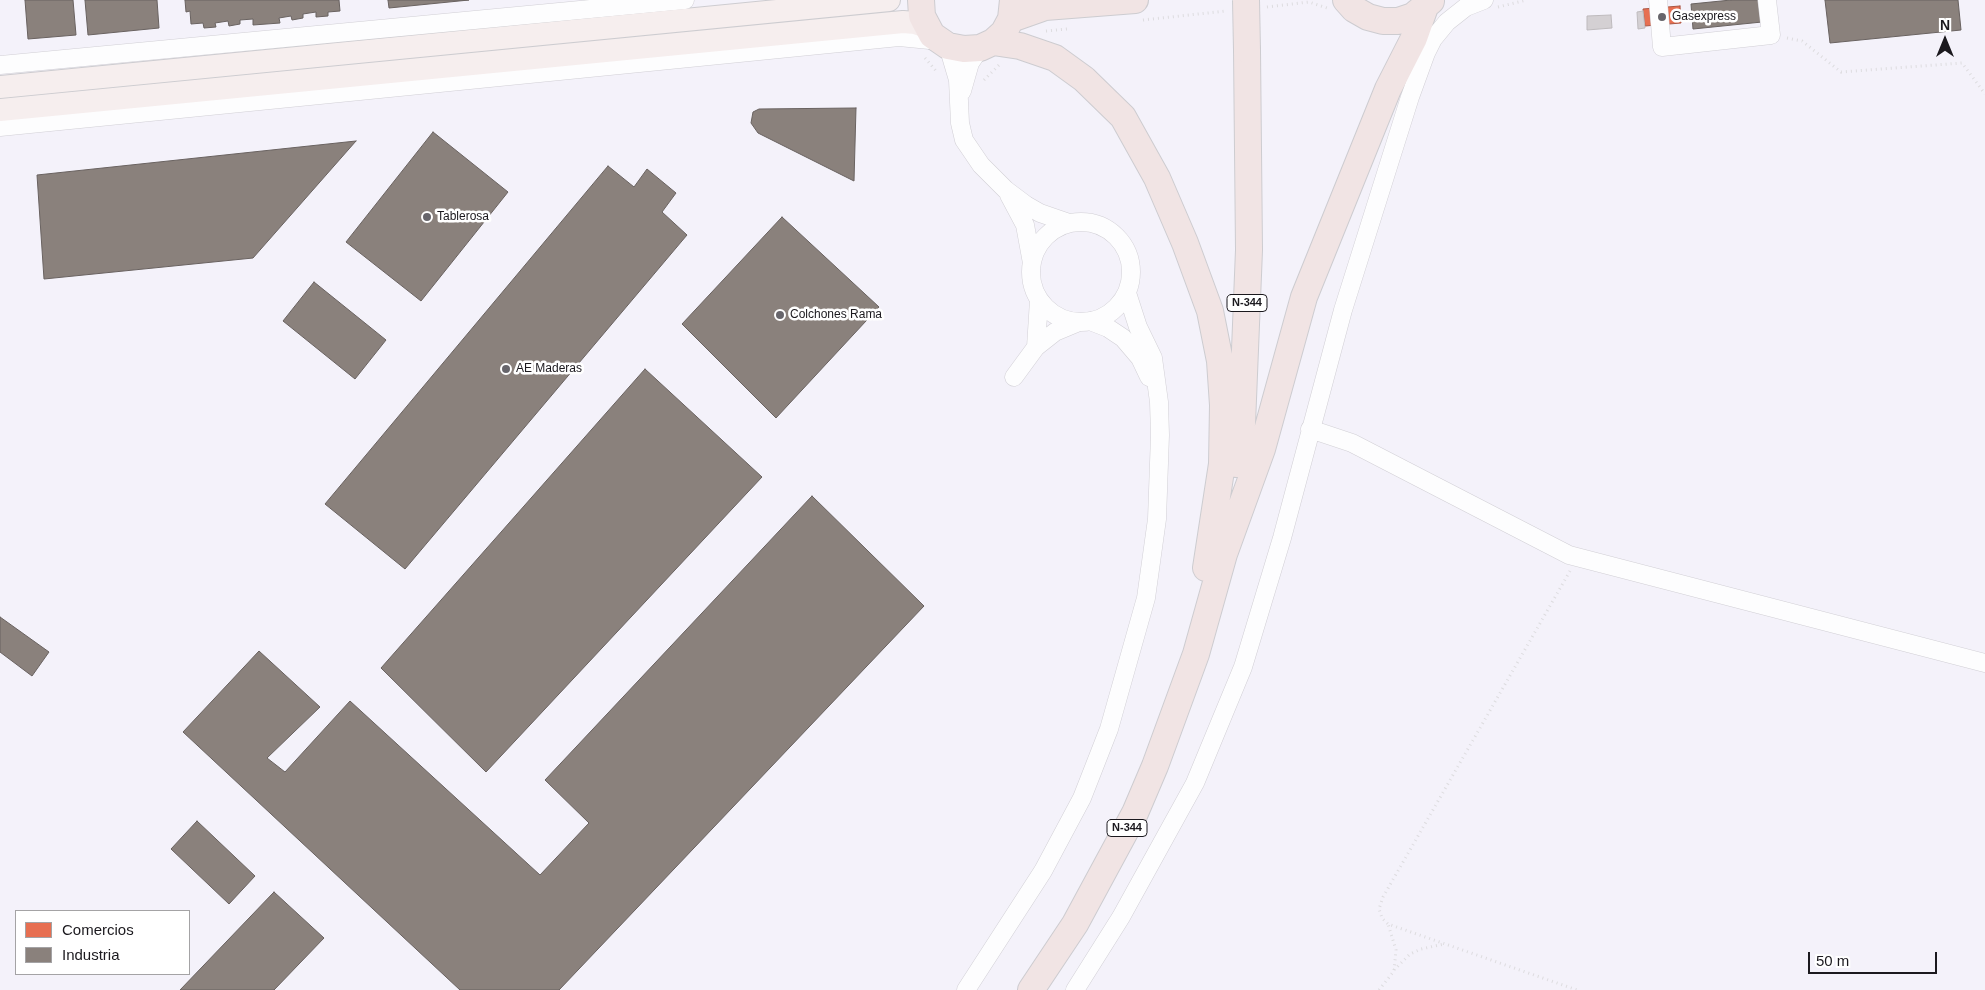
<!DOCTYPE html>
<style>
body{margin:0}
#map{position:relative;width:1985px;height:990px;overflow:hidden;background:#f4f2fa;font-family:Arial,sans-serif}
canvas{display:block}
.legend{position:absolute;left:15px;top:910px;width:175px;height:65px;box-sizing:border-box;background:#fff;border:1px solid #a4a3a5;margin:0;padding:6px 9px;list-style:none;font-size:15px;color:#1b191e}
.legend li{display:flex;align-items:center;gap:10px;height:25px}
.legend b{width:25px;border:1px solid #a4a3a5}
.north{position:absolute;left:1920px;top:15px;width:50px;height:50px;-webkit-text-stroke:4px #fff;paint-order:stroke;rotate:0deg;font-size:14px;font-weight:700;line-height:20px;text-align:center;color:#1b191e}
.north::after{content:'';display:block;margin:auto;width:18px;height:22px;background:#1b191e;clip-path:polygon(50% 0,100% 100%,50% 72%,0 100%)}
.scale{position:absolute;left:1808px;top:952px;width:129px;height:22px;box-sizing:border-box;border:2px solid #1b191e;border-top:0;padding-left:6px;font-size:15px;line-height:18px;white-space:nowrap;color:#1b191e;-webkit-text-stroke:4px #fff;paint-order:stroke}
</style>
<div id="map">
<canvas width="1985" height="990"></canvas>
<ul class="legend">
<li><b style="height:14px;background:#e76f51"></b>Comercios</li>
<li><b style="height:14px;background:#8a817c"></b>Industria</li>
</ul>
<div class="north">N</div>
<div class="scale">50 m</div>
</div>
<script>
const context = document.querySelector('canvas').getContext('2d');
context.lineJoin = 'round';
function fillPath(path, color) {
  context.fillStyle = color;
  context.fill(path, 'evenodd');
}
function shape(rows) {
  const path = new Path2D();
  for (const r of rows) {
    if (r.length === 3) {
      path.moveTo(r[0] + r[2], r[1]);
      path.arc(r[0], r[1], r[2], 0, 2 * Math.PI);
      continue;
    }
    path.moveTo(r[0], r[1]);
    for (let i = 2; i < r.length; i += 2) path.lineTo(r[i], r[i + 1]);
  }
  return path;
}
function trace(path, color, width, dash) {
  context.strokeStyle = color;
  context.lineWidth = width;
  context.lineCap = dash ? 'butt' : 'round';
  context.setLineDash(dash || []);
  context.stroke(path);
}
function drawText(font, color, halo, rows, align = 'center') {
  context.font = font + ' Arial,sans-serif';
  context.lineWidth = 5;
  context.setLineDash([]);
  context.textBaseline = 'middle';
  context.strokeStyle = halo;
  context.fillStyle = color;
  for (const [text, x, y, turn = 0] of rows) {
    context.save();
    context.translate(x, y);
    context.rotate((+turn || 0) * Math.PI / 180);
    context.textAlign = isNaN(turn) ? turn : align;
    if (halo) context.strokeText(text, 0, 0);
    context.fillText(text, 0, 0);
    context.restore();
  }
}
const shops = shape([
 [1680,6,1681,23,1645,26,1643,9,1680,6]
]);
const industry = shape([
 [25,0,73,0,76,35,28,39,25,0],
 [85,0,157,0,159,28,88,35,85,0],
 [185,0,339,0,340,11,328,12,328,16,316,17,316,12,303,14,303,18,292,20,291,16,279,18,280,23,253,25,253,19,240,20,240,24,229,26,228,21,215,23,216,27,204,28,203,23,191,24,190,11,186,12,185,0],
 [388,0,469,0,389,8,388,0],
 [1731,0,1760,0,1762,22,1693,29,1691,4,1731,0],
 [1825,0,1958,0,1961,30,1830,43,1825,0],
 [856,108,854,181,758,133,751,123,753,112,759,109,856,108],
 [433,132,508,192,421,301,346,242,433,132],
 [356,141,253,258,44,279,37,175,356,141],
 [608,166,634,187,647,169,676,193,662,212,687,235,405,569,325,504,608,166],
 [782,217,879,307,776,418,682,324,782,217],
 [314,282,386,340,355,379,283,321,314,282],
 [645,369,762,477,486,772,381,668,645,369],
 [812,496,924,606,559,990,460,990,183,732,259,651,320,707,267,758,285,772,350,701,540,875,589,823,545,780,812,496],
 [0,617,49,652,32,676,0,652,0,617],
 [197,821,255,876,229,904,171,849,197,821],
 [274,892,324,938,274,990,180,990,274,892]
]);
const building = shape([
 [1643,11,1645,28,1638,29,1637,12,1643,11],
 [1611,15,1612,28,1587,30,1587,16,1611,15]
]);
const path = shape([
 [1267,7,1309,2,1327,8],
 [1498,7,1527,0],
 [1143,20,1226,11],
 [1046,31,1067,29],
 [1787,38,1802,41,1841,72,1962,63,1985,94],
 [925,58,937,72],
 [984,80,999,65],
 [1570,571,1383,897,1379,909,1382,918,1388,924,1577,990],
 [1394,970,1410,954,1421,949,1444,944],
 [1379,990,1394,971,1396,950,1388,924]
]);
const minor = shape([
 [1658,0,1662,47,1771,35,1767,0],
 [948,46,958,80,960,123,964,140,981,165,1006,190,1026,205,1040,213,1069,223],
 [0,65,685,0],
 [962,91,970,63,980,48],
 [0,127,899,37,940,41],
 [1009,195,1025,225,1032,263],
 [1081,272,50],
 [1090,321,1108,328,1123,338,1140,358,1149,377],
 [1036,347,1039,300],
 [1014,377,1036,347,1055,332,1079,322],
 [1310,429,1352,443,1569,555,1985,663],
 [966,990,1043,871,1082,798,1109,729,1146,598,1157,519,1160,435,1159,402,1153,358,1138,327,1127,293],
 [1075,990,1121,917,1195,783,1243,667,1282,538,1343,310,1410,97,1426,53,1433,39,1447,22,1466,7,1484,0]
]);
const major = shape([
 [0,87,889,0],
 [0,110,903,22,915,23,927,27]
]);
const highway = shape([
 [921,0,922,16,932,35,948,46,964,49,980,48,993,42,1004,32,1011,19,1013,0],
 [1346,0,1354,9,1368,17,1383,21,1398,21,1413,16,1431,1],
 [1011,19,1045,7,1135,0],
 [993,42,1020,46,1055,58,1084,79,1123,117,1157,178,1185,243,1210,311,1220,361,1223,405,1222,464,1206,568],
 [1236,464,1242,424,1249,250,1247,50],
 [1031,990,1075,924,1135,813,1155,766,1196,654,1224,554,1262,449,1304,297,1388,89,1414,38,1425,7]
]);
const highwayBridge = shape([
 [1246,0,1247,50]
]);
const markers = [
 [1662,17,5,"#67656b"],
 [427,217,5,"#67656b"],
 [780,315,5,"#67656b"],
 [506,369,5,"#67656b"]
];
const shields = [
 [1247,303,40],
 [1127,828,40]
];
const shieldNames = [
 ["N-344",1247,303],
 ["N-344",1127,828]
];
const poiNames = [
 ["Gasexpress",1672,17],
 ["Tablerosa",437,217],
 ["Colchones Rama",790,315],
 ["AE Maderas",516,369]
];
fillPath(shops, '#e76f51');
trace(shops, '#aa5542', 1);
fillPath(industry, '#8a817c');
trace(industry, '#696260', 1);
fillPath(building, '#d4d0d3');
trace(building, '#bebabd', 1);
trace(minor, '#d1cfd5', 19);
trace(major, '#cdccd0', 24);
trace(highway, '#cdccd0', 28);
trace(path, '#dddcdf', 3, [1, 4]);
trace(minor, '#fdfdfe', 18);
trace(major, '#f6eeee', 22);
trace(highway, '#f1e4e4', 26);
trace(highwayBridge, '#cdccd0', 28, []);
trace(highwayBridge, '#f1e4e4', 26);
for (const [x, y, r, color] of markers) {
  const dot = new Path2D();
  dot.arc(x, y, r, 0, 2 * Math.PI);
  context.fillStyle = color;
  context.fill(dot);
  trace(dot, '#fff', 2);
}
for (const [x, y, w] of shields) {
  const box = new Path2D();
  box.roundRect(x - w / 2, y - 8.5, w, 17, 4);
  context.fillStyle = '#fff';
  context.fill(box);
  trace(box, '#1b191e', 1);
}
drawText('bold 11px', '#1b191e', null, shieldNames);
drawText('12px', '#1b191e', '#fff', poiNames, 'left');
</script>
